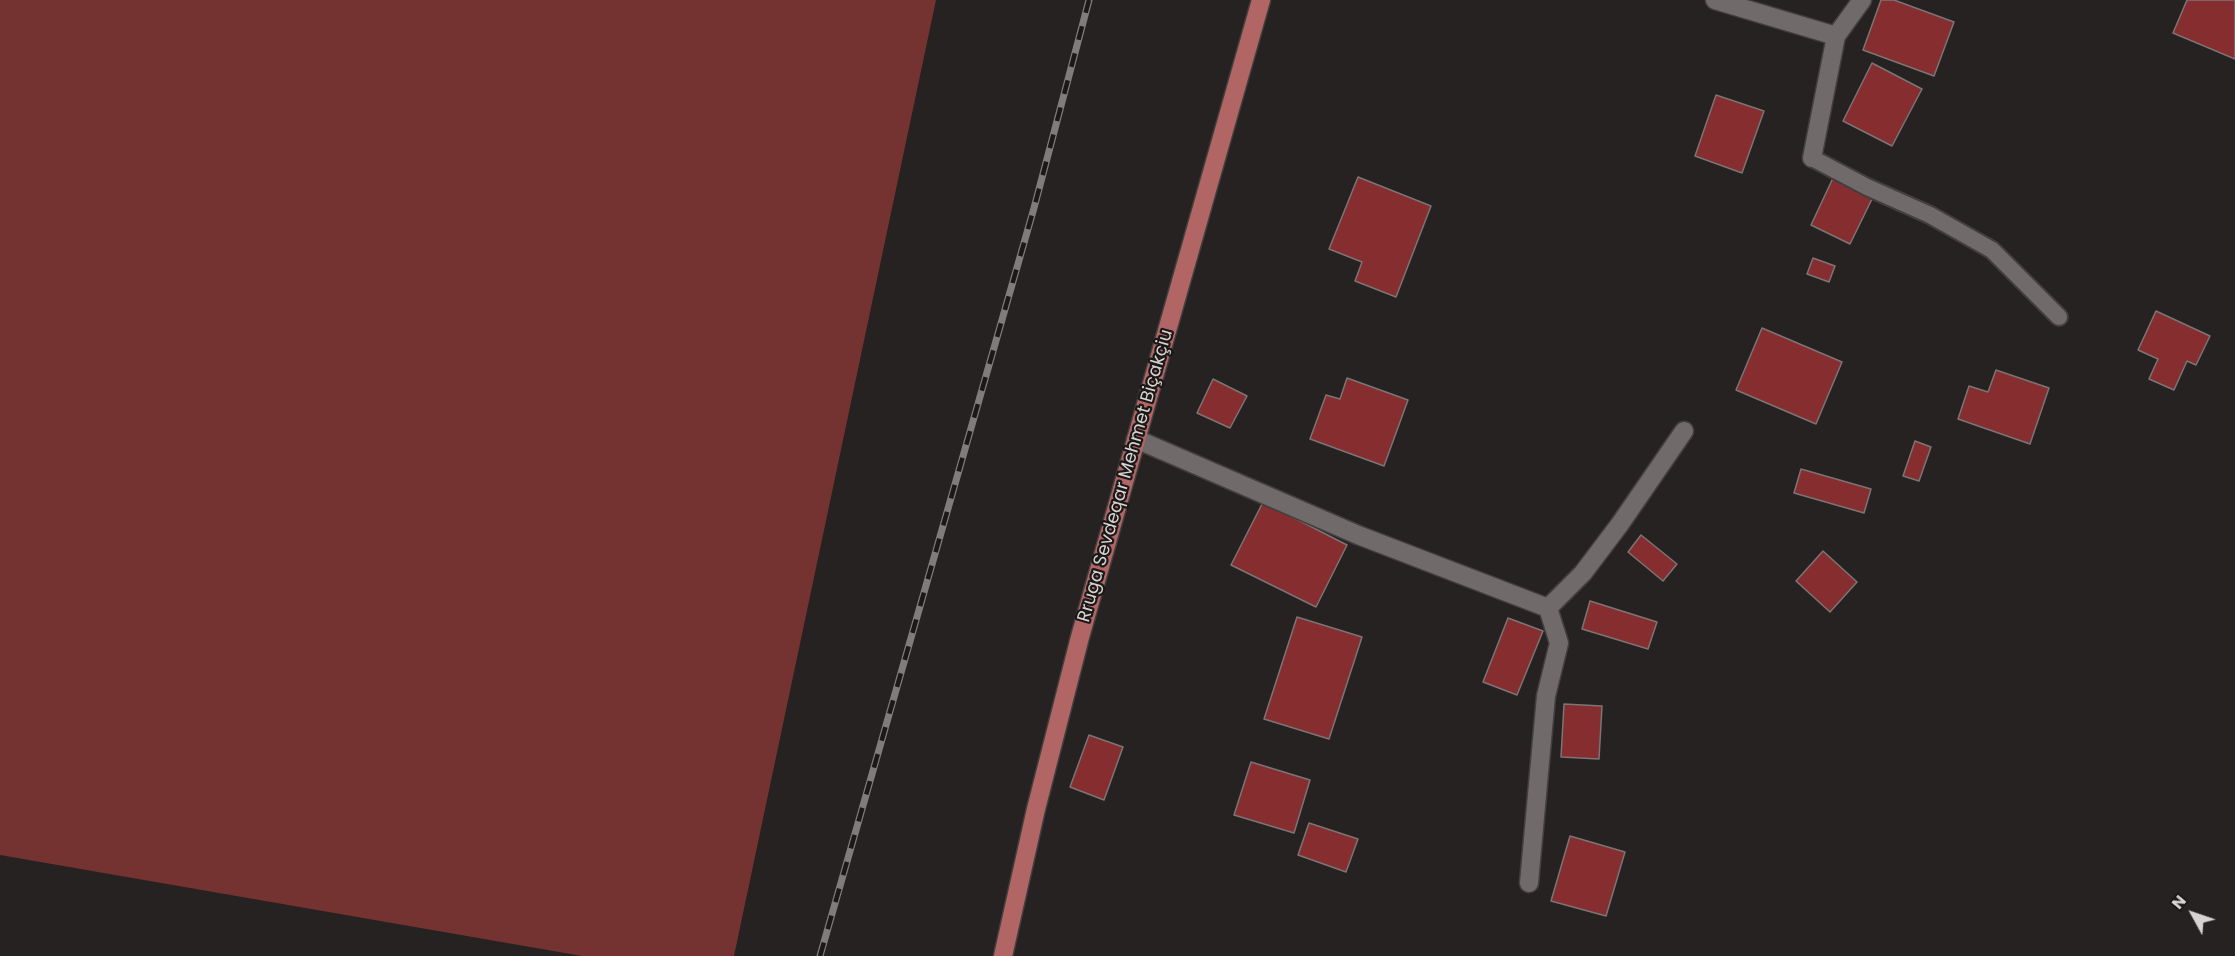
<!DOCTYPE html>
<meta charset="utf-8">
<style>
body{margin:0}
#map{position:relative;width:2235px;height:956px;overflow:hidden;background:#262221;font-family:Poppins,sans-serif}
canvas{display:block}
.north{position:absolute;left:2163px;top:884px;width:60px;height:60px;-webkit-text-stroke:4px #1d1818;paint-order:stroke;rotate:310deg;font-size:16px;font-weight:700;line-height:24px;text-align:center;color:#d6d3d3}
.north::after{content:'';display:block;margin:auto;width:21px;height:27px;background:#d6d3d3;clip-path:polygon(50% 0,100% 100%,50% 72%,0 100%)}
</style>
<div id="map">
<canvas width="2235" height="956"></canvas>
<div class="north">N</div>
</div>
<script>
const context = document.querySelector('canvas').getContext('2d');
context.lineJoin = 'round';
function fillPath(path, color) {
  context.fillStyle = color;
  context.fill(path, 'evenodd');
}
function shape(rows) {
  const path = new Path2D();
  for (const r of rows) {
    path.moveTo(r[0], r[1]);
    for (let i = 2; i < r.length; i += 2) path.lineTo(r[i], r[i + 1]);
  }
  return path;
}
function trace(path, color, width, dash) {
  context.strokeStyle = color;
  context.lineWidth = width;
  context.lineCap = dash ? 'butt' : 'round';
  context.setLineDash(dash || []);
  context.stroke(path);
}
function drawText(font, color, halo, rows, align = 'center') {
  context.font = font + ' Poppins,sans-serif';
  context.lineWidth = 4.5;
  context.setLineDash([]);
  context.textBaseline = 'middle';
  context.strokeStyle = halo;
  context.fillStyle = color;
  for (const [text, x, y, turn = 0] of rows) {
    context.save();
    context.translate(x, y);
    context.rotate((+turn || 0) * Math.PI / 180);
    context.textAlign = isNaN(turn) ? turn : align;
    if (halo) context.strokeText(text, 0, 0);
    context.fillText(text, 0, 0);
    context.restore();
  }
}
const green = shape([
 [0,0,936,0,734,956,582,956,0,855]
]);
const building = shape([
 [1881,0,1894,0,1954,22,1934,76,1863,50,1881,0],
 [2187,0,2235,0,2235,59,2173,33,2187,0],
 [1872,63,1922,89,1892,146,1843,121,1872,63],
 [1716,95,1764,111,1742,173,1695,156,1716,95],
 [1358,177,1431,206,1396,297,1355,281,1362,262,1329,249,1358,177],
 [1833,178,1873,197,1850,244,1811,225,1833,178],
 [1813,258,1835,266,1829,282,1807,274,1813,258],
 [2156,311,2210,336,2196,365,2187,361,2174,390,2149,379,2158,359,2138,350,2156,311],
 [1762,328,1842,362,1816,424,1736,390,1762,328],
 [1996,370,2049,388,2030,444,1958,419,1969,386,1988,392,1996,370],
 [1347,378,1408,400,1384,466,1310,439,1326,395,1340,399,1347,378],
 [1213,379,1247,396,1230,428,1197,413,1213,379],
 [1915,441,1931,447,1919,481,1903,476,1915,441],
 [1801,469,1871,489,1864,513,1794,493,1801,469],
 [1263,502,1347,545,1316,607,1231,565,1263,502],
 [1641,535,1677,564,1663,581,1628,552,1641,535],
 [1823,551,1857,582,1830,612,1796,581,1823,551],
 [1590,601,1657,622,1648,649,1582,629,1590,601],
 [1297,617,1362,637,1329,739,1264,719,1297,617],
 [1508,618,1543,631,1517,695,1483,682,1508,618],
 [1564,704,1602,706,1599,759,1561,757,1564,704],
 [1089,735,1123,747,1104,800,1070,787,1089,735],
 [1251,762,1310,780,1294,833,1234,815,1251,762],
 [1309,823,1358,839,1346,872,1298,855,1309,823],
 [1570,836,1625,852,1606,916,1551,901,1570,836]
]);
const service = shape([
 [1812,158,1867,187,1930,215,1992,250,2059,317]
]);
const minor = shape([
 [1715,0,1836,36],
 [1812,158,1836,36,1862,0],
 [1136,439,1358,535,1548,608],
 [1529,883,1546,696,1559,643,1548,608,1583,573,1620,524,1684,431]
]);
const primary = shape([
 [1003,956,1036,809,1080,637,1261,0]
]);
const rail = shape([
 [820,956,1034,208,1089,0]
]);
const streetNames = [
 ["Rruga Sevdeqar Mehmet Biçakçiu",1126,476,-74]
];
fillPath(green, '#743231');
fillPath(building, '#862d2f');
trace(building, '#7b7575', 1.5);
trace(service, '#433f3f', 20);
trace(minor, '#433f3f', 21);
trace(primary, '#433f3f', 21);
trace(service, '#706a6a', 16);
trace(minor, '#706a6a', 18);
trace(primary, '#b16665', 18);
trace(rail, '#7f7c7b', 7);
trace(rail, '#1d1818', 4.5, [14]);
drawText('18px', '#d6d3d3', '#1d1818', streetNames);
</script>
